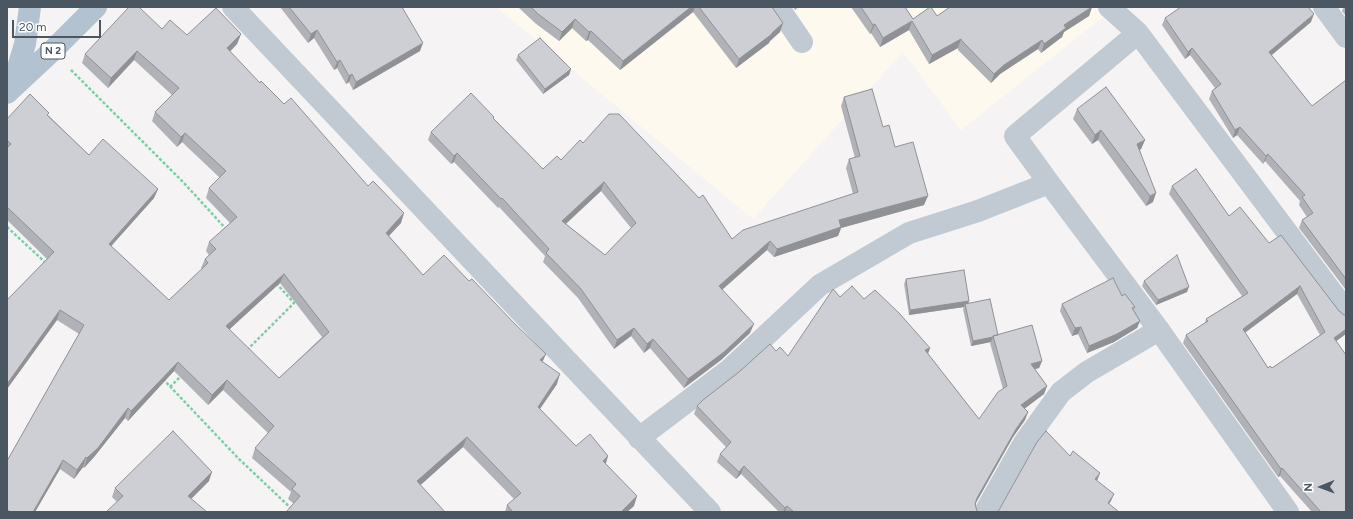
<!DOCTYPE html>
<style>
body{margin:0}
#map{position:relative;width:1353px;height:519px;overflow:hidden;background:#f5f3f3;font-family:Figtree,sans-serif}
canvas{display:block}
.frame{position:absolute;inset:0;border:8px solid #4a5661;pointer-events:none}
.north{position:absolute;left:1301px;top:467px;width:40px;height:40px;-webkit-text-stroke:3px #fff;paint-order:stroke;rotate:269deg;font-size:11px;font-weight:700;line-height:16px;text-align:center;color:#4a5661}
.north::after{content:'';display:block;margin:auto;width:14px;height:18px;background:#4a5661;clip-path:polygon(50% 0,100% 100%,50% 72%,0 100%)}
.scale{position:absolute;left:12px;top:20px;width:89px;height:18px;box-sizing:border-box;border:2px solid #4a5661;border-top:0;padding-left:5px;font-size:12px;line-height:14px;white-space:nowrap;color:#4a5661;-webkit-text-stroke:3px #fff;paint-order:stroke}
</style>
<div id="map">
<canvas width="1353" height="519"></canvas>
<div class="frame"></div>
<div class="north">N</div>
<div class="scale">20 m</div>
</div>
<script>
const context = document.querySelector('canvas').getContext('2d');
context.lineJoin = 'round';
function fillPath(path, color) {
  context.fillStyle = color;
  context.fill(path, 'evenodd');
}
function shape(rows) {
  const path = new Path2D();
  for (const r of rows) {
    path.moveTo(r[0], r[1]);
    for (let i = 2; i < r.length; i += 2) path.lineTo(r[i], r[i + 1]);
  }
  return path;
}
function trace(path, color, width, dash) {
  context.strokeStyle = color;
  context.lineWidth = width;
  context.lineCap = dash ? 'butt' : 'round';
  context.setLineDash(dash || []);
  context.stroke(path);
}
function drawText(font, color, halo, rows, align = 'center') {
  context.font = font + ' Figtree,sans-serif';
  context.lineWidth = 3;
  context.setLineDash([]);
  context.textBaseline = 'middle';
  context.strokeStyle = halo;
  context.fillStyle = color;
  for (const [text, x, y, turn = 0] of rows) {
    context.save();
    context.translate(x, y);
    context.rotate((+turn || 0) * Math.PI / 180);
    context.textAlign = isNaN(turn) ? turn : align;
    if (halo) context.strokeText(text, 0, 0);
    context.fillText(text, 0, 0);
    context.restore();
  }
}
const commercial = shape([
 [496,7,1096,7,1103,17,961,130,903,52,753,219]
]);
const path = shape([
 [71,70,184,183,227,230],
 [7,227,46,263],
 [247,350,294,303,276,283],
 [163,379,239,459,295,512],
 [170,387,182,375]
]);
const street = shape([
 [233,7,710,512],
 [778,7,802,42],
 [1109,7,1138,33,1346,311],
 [1324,7,1346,37],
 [1138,33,1015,136,1049,183,1159,330,1288,512],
 [639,438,729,370,820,285,909,233,978,211,1049,183],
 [985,512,1024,443,1061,392,1087,372,1159,330]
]);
const primary = shape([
 [12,88,25,44,30,7],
 [7,93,52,51,96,7]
]);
const wall = shape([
 [280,7,402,7,420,51,353,90,349,82,346,84,337,68,334,70,314,38,308,43],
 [518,7,772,7,780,32,770,41,769,43,736,68,693,12,620,70,588,40,586,41,572,28,559,41,535,23],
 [793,7,799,7,795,10],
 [851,7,905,7,913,19,937,16,1092,7,1089,16,1064,32,1062,37,1041,53,1038,49,1000,74,991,83,958,50,958,48,929,64,909,30,880,47,871,33,870,34],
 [1344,7,1346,7,1346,16,1342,11],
 [1165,18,1311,22,1271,55,1312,106,1346,80,1346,290,1299,228,1302,220,1307,217,1299,205,1300,201,1265,161,1263,164,1237,135,1233,138,1209,99,1212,91,1215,88,1190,55,1185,59,1162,25],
 [162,29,187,35,241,34,237,44,230,52,260,83,284,104,368,186,401,223,389,236,423,275,543,362,557,384,540,409,576,446,608,456,606,464,634,506,627,512,505,512,507,505,514,499,463,447,420,485,294,504,288,499,291,492,252,458,255,448,268,433,223,390,208,405,174,371,128,421,125,418,94,457,84,468,83,467,74,479,60,469,35,512,7,512,7,461,79,334,57,320,7,389,7,300,47,259,7,220,7,119,48,115,89,155,158,189,154,198,111,246,169,300,202,269,201,268,205,259,209,255,206,251,209,242,230,223,206,198,209,188,220,178,182,142,177,147,152,121,155,112,172,95,134,60,108,88,82,63,85,54],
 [280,283,322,337,279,378,229,330],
 [518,55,571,69,569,75,543,94,516,60],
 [844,97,883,127,895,147,924,205,841,228,838,236,774,257,767,250,722,290,750,333,721,360,684,388,650,348,644,353,631,336,614,349,578,298,543,262,545,256,499,207,498,208,454,162,451,164,428,140,431,132,494,117,494,119,543,169,561,160,583,143,732,239,853,194,846,168,849,159,855,158,841,106],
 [601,191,631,228,605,255,566,224],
 [1077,109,1145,140,1141,149,1140,150,1153,202,1146,206,1098,140,1092,144,1073,119],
 [1172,186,1229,216,1269,243,1339,311,1344,315,1336,341,1346,512,1312,512,1280,476,1278,477,1183,343,1186,335,1205,323,1206,319,1242,296,1169,194],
 [1297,294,1320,335,1272,368,1268,368,1245,333],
 [906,279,969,301,968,304,998,335,1042,361,1039,368,1035,369,1047,386,1044,394,1024,408,1028,412,1025,420,1013,437,976,503,976,512,779,512,741,474,736,479,717,462,720,454,726,447,694,414,697,406,776,351,788,356,840,297,864,299,930,348,928,354,979,419,1003,389,990,343,991,342,971,346,963,309,964,307,909,315,904,284],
 [1144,281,1187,292,1156,305,1142,286],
 [1122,296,1135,307,1134,310,1140,321,1137,328,1114,342,1087,353,1078,334,1072,336,1060,311,1062,304],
 [209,481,192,498,117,502,112,497,115,488]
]);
const shadedWall = shape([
 [691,7,695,7,693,12,620,70,623,61],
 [1092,7,1089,16,1064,32,1062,37,1041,53,1044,44,1064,25],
 [1314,14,1311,22,1266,60,1269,52],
 [575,19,572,28,559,41,562,32],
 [912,21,909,30,880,47,883,38],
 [783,23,780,32,770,41,769,43,736,68,739,59,772,33],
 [875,24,871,33,870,34,873,25],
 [317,30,314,38,308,43,311,34],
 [591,31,588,40,586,41,589,32],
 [241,34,237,44,223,58,227,48],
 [961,39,958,48,929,64,932,55],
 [1042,40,1038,49,1000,74,991,83,994,74,1004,65],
 [423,43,420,51,353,90,356,82],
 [1192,48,1190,55,1185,59,1188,52],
 [137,51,134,60,108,88,111,78],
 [340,60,337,68,334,70,337,62],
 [571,69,569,75,543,94,545,89],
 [352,74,349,82,346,84,349,76],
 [1240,127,1237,135,1233,138,1235,130],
 [1101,130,1098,140,1092,144,1095,135],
 [185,133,182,142,177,147,181,137],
 [1145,140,1141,149,1134,153,1137,144],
 [457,153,454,162,451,164,454,156],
 [1268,154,1265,161,1263,164,1266,156],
 [604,182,601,191,559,230,562,221],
 [158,189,154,198,105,253,109,244],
 [1156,193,1153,202,1146,206,1150,196],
 [928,196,924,205,841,228,838,236,774,257,777,249,839,220],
 [404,213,401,223,383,242,386,233],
 [770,241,767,250,716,295,719,286],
 [284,274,280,283,222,336,226,326],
 [1300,286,1297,294,1240,336,1243,329],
 [1189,287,1187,292,1156,305,1158,300],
 [969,301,967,306,965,304,964,307,909,315,910,310],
 [60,310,57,320,7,389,7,384],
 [1140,321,1137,328,1114,342,1087,353,1089,346],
 [754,324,750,333,721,360,684,388,688,379],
 [1081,327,1078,334,1072,336,1075,328],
 [634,328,631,336,614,349,617,340],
 [1346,329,1346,334,1331,345,1334,338],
 [993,337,991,342,971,346,973,341],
 [653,339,650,348,644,353,647,344],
 [930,348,927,356,925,350],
 [546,354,542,363,540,360],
 [1042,361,1039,368,1028,371,1031,364],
 [178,362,174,371,128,421,131,411],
 [560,374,557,384,535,416,538,407],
 [227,380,223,390,208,405,212,395],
 [1047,386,1044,394,1019,413,1021,405],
 [128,408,125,418,94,457,84,468,87,458],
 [1028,412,1025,420,1013,437,974,506,977,498,1016,429],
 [467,437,463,447,414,491,417,481],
 [608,456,605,465,603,461],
 [86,457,83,467,74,479,77,470],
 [63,460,60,469,35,512,33,512],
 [744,466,741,474,736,479,739,472],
 [1282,468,1280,476,1278,477,1281,469],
 [212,472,209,481,185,505,188,496],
 [1100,473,1097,481,1095,479],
 [1114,494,1111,501,1105,510,1108,503],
 [637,496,634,506,627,512,621,512],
 [787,506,785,512,783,512,785,508]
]);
const building = shape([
 [129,7,139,7,162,29,170,20,187,35,216,8,241,34,227,48,260,83,261,81,284,104,291,98,368,186,373,181,404,213,386,233,423,275,444,255,469,281,472,279,514,323,546,354,540,360,560,374,538,407,576,446,590,434,608,456,603,461,637,496,621,512,513,512,507,505,521,493,467,437,417,481,445,512,286,512,300,496,292,489,296,484,255,448,274,426,227,380,212,395,178,362,131,411,128,408,98,448,87,458,86,457,77,470,63,460,33,512,11,512,7,510,7,461,84,325,60,310,7,384,7,300,54,252,7,207,7,148,11,144,7,140,7,119,30,94,49,113,47,115,89,155,103,139,158,189,109,244,169,300,208,263,205,259,216,249,209,242,237,217,209,188,226,171,185,133,181,137,155,112,179,88,137,51,111,78,85,54,129,7],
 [284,274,329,332,279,378,226,326,284,274],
 [289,7,402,7,423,43,356,82,352,74,349,76,340,60,337,62,317,30,311,34,289,7],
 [531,7,691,7,623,61,591,31,589,32,575,19,562,32,538,14,531,7],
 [699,7,772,7,783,23,772,33,772,34,739,59,699,7],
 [861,7,905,7,913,19,930,7,931,7,937,16,950,7,1092,7,1064,25,1066,28,1044,44,1042,40,1004,65,994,74,962,41,961,39,932,55,912,21,883,38,875,24,873,25,861,7],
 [1181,7,1308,7,1314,14,1269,52,1312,106,1346,80,1346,279,1302,220,1313,213,1302,197,1305,195,1268,154,1266,156,1240,127,1235,130,1212,91,1221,84,1192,48,1188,52,1165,18,1181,7],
 [540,38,571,69,545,89,518,55,540,38],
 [1106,87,1145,140,1137,144,1156,193,1150,196,1101,130,1095,135,1077,109,1106,87],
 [872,89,883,127,889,125,895,147,913,142,928,196,839,220,841,227,777,249,770,241,719,286,754,324,724,352,688,379,653,339,647,344,634,328,617,340,581,289,546,253,549,249,502,198,501,199,457,153,454,156,431,132,471,93,494,117,493,118,543,169,557,156,561,160,580,140,583,143,609,114,619,114,699,198,703,195,732,239,743,230,858,192,849,159,860,156,844,97,872,89],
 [604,182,636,223,605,255,562,221,604,182],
 [1196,169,1229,216,1240,207,1269,243,1281,235,1339,311,1344,315,1346,315,1346,329,1334,338,1346,355,1346,512,1321,512,1282,468,1281,469,1186,335,1208,321,1206,319,1248,293,1172,186,1196,169],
 [1300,286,1325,332,1272,368,1270,366,1268,368,1243,329,1300,286],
 [1177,255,1189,287,1158,300,1144,281,1177,255],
 [964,270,969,301,910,310,906,279,964,270],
 [1113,278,1122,296,1125,294,1135,307,1132,308,1140,321,1117,334,1089,346,1081,327,1075,328,1062,304,1113,278],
 [852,286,864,299,875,290,899,313,930,348,925,350,979,419,998,392,1007,386,993,336,1032,325,1042,361,1031,364,1047,386,1021,405,1028,412,1016,429,977,498,975,504,977,511,976,512,794,512,787,506,785,508,744,466,739,472,720,454,731,442,697,406,703,400,739,372,770,344,776,351,780,347,788,356,833,289,840,297,852,286],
 [990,299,998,335,993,336,993,337,973,341,965,304,990,299],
 [173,431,212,472,188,496,207,512,106,512,123,496,115,488,173,431],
 [1046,431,1070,456,1073,451,1100,473,1095,479,1114,494,1108,503,1119,512,997,512,999,510,1037,442,1046,431]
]);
const shields = [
 [53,51,24]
];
const shieldNames = [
 ["N 2",53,51]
];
fillPath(commercial, '#fdf9ef');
trace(path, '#7ad0a6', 2.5, [3, 2]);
trace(street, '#c1cad2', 22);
trace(primary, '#b3c2d1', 22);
fillPath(wall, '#b0b2b7');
fillPath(shadedWall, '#909195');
fillPath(building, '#cdcfd5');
trace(building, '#909195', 1);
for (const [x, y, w] of shields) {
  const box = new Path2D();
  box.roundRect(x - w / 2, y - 8, w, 16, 3);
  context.fillStyle = '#fff';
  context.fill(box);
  trace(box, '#4a5661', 1);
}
drawText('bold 10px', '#4a5661', null, shieldNames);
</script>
